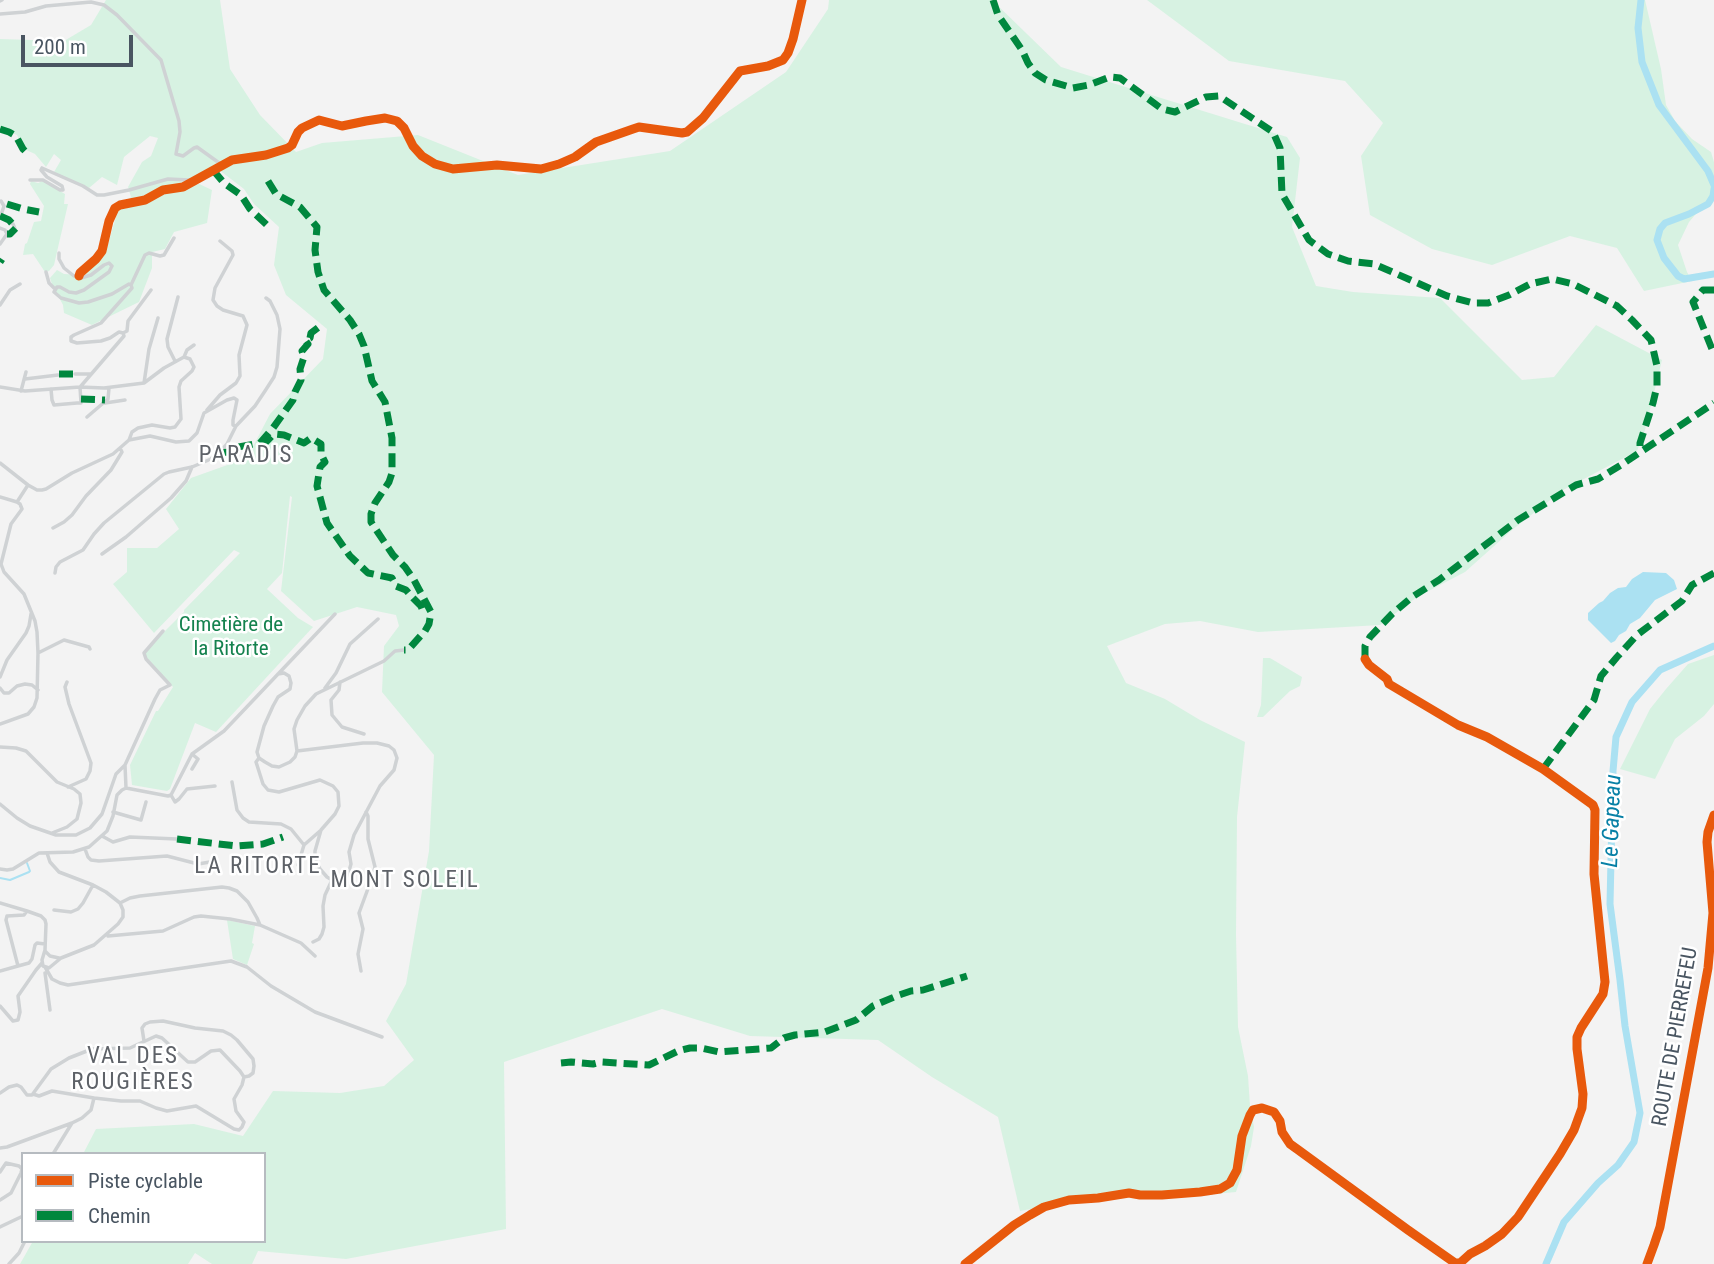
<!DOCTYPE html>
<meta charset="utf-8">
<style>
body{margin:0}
#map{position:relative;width:1714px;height:1264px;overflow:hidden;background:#f3f3f3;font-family:"Roboto Condensed",sans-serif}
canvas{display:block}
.legend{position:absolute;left:21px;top:1152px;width:245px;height:91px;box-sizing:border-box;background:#fff;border:2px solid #b6bbc0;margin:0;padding:9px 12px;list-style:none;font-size:21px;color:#495561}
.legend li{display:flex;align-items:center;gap:14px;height:35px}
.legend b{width:35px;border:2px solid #b6bbc0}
.scale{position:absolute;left:21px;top:35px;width:112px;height:32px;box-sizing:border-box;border:4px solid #495561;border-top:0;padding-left:9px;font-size:21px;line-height:24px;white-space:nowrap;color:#495561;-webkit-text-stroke:5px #fff;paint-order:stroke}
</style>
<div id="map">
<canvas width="1714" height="1264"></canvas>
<ul class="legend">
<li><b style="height:9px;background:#e8590c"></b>Piste cyclable</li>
<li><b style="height:9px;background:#00873e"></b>Chemin</li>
</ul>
<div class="scale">200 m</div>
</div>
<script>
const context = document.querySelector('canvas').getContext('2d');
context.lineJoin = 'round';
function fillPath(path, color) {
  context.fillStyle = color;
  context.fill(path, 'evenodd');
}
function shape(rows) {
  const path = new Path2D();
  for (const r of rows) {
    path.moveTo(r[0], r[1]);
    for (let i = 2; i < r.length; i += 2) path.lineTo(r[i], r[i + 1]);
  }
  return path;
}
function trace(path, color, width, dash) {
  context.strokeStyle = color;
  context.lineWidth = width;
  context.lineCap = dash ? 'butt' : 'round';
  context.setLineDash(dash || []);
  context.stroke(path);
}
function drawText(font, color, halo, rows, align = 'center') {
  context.font = font + ' "Roboto Condensed",sans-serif';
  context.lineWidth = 5;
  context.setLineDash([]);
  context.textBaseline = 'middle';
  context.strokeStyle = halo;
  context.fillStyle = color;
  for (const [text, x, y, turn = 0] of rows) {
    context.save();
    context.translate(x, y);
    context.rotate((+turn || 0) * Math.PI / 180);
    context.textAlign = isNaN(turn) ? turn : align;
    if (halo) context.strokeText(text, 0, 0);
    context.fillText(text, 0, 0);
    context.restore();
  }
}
const green = shape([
 [106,0,220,0,230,69,260,115,296,152,322,143,418,135,518,175,670,151,786,72,828,9,829,0,992,0,1061,67,1287,137,1300,158,1292,227,1316,286,1353,292,1440,298,1522,380,1554,377,1596,325,1662,360,1645,430,1637,451,1563,490,1512,530,1465,572,1417,597,1380,625,1258,632,1200,621,1165,624,1107,646,1126,683,1165,699,1200,720,1245,742,1237,817,1236,935,1238,1027,1248,1076,1250,1106,1254,1127,1251,1146,1236,1192,1203,1195,1191,1191,1152,1193,1132,1190,1020,1211,998,1117,932,1077,878,1040,750,1036,662,1009,504,1062,506,1229,346,1259,258,1251,252,1264,212,1264,195,1253,188,1264,20,1264,33,1241,264,1241,264,1154,83,1154,96,1129,194,1124,243,1136,273,1091,340,1093,384,1086,414,1060,386,1021,406,984,429,851,434,755,382,692,384,646,399,626,396,615,357,607,314,621,281,591,292,497,290,496,282,573,267,589,298,618,313,627,216,732,195,723,170,789,167,791,132,785,130,765,156,711,158,711,173,687,147,658,145,653,147,649,184,612,184,610,240,553,234,550,154,633,113,584,127,572,127,548,157,548,179,529,166,509,191,478,247,458,270,414,323,359,327,329,286,295,274,265,279,227,254,204,244,189,214,166,195,176,197,183,212,190,207,223,174,232,165,249,152,252,152,268,139,302,92,325,64,313,63,305,52,284,50,278,57,270,64,274,83,275,106,251,118,210,131,197,128,187,142,162,151,156,158,138,150,136,124,157,117,185,102,177,89,188,58,174,54,172,61,160,54,154,46,167,35,154,24,149,17,135,0,127,0,39,64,41,91,25],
 [1147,0,1645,0,1661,69,1666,105,1675,121,1692,139,1711,152,1714,162,1714,193,1689,222,1678,245,1687,272,1692,281,1644,291,1617,248,1570,236,1492,265,1432,249,1370,215,1361,156,1383,123,1345,81,1229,61],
 [31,181,38,183,43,181,65,194,64,204,68,204,54,265,49,271,45,272,33,254,23,255,25,244,27,243,34,222,41,221,44,206,30,184],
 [1714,655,1714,704,1704,716,1675,739,1655,779,1620,769,1650,709,1666,689,1688,664],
 [1263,658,1270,658,1302,677,1300,686,1290,691,1263,717,1257,717,1261,705],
 [227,920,255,926,252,943,254,944,247,965,233,959]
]);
const water = shape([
 [1643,572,1666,573,1674,580,1677,589,1655,600,1640,618,1630,624,1626,631,1619,635,1615,641,1611,643,1588,620,1588,613,1599,603,1603,601,1610,593,1618,588,1626,587,1632,579]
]);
const stream = shape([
 [0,878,10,880,29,872,30,871,27,863]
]);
const river = shape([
 [1641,0,1638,28,1642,62,1659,105,1708,171,1714,185],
 [1714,189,1713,196,1708,204,1689,214,1665,223,1660,229,1657,240,1664,258,1678,276,1684,279,1714,274],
 [1546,1264,1564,1222,1598,1183,1618,1165,1634,1142,1640,1113,1625,1026,1620,980,1610,904,1613,771,1616,737,1632,702,1660,670,1714,646]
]);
const street = shape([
 [0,1,2,0],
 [0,14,25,12,46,6,91,2,104,5,117,15,161,60,179,121,180,132,176,154,183,156,194,148,197,147,222,165],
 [42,168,83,186,97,195,104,195,129,190,168,179,189,180,194,182],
 [30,180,43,180,60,190,63,190,62,186,47,177,41,170,42,168],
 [1,215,4,206,1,201],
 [0,216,13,224,15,229],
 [0,228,5,230,7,234],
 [0,244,7,234],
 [59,253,59,259,64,268,74,276,79,276,81,278,91,275,104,265,109,263,112,266,109,272,84,290,76,293,69,292,60,287,57,287,54,292,61,298,79,303,88,302,112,294,129,284,131,285,132,288,101,323,74,335,71,337,71,341,77,343,101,341,110,338,119,332,123,333,124,336,81,386],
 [46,272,49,283,55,289],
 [79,276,80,273,96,259,102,251,109,221,115,208,120,205,145,200,163,190,183,187,232,160,266,155,288,148,292,145,298,132,302,128,319,120,342,126,366,121,385,118,397,121,404,128,413,146,422,156,435,164,453,169,497,165,541,169,559,164,575,157,596,142,633,129,639,127,682,133,687,132,703,118,740,71,768,66,783,60,788,53,793,39,802,0],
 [131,285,145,255,149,253,160,256,164,255,174,238],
 [0,305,10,290,20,284],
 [123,333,127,331,128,321,151,290],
 [184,357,187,350,194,345],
 [175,361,168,347,167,339,178,297],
 [75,374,91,374],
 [25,379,58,375],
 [144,383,149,349,158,318],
 [0,387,25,391,80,387,104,388,144,383,164,368,184,357,190,359,194,367,192,371,181,381,179,387,181,419,175,427,170,428,152,425,138,428,132,432,129,440,113,454,72,473,46,489,42,490,37,490,28,485,0,463],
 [51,389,52,400,54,405,77,403,81,403,80,387],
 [21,391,26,372],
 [105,403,125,400],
 [207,410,220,395,236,383,240,376,239,355,247,325,243,316,223,310,217,306,213,300,215,288,233,255,232,251,220,241],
 [87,417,108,399,109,388],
 [236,426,255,406,265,391,274,377,277,367,280,329,277,315,270,301,266,298],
 [0,497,17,502],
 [53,528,64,522,72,515,86,496,111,470,122,452,120,448],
 [102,554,126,537,171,498,186,481,192,467],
 [55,573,56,567,60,562,83,550,94,534,104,523,164,474,169,472,192,467,211,459,219,453,227,444,236,426,233,425,233,420,237,400,234,398,227,400,204,413,197,433,189,441,176,442,150,436,129,440],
 [38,653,64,640,89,647,90,649],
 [278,674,284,673,289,676,291,683,290,689,278,697,273,706,264,726,257,752,259,758,265,762,272,766,279,767,290,762,295,757,297,751,294,729,297,720,305,706,316,694,384,661,395,651,404,650],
 [0,677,7,660,26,633,29,626,31,614],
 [67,682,65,687,69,704,91,763,90,771,86,779,68,787],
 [340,682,339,690,331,700,332,715,342,727,364,734],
 [0,688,4,693,9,693,17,686,25,684,32,685,38,690],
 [325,688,336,673,350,644,378,619],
 [0,724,28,714,34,707,37,698,38,653,37,632,35,621,24,594,4,572,1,564,11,524,22,509,20,504,17,502,28,485],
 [0,747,16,748,26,751,57,782,74,789,80,794,81,803,77,819,67,827,52,833],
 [192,754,198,759,192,769],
 [259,758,256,762,263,784,268,790,279,792,320,780,333,786,338,792,339,806,335,814,321,830,315,851,315,859,320,869,327,877,332,880,340,880,347,876,349,871,351,864,349,852,354,835,380,786,394,770,397,758,394,750,389,746,377,743,363,743,297,751],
 [232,782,237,810,243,818,249,822,281,824,291,829,304,845],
 [126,788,168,796,171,795,192,754,224,731,335,614],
 [126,788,125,765,155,699,160,690,170,685,146,659,144,653,163,631],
 [171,795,175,802,179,799,187,789,215,786],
 [0,804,17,818,30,826,56,835,76,835,90,828,102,814,116,774,125,765],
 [113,812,141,820,146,802],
 [102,836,113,842,130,837,177,839],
 [85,849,88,857,91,860,99,861,167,856,198,864,216,861],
 [298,865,304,845,320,831],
 [0,869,7,870,13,869,39,853,73,852,89,847,107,831,113,816,117,795,122,790,126,788],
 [0,903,27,911,41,916,45,920,46,924,45,950,42,960],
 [120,903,130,898,140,896,222,887,229,888,237,891,248,902,257,918,260,925,301,943,315,956],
 [54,910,71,912,78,909,83,903,93,885],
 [27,911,24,915,7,916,6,920,18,966,29,963,32,959,35,945,37,943,45,944],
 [108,936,163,931,194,917,201,916,230,919,260,925],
 [313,942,319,939,322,934,324,927,323,906,325,895,332,880],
 [45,951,50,956,59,958],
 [42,960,43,966,49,968,61,958,94,945,118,924,123,917,123,910,120,903,106,892,93,885,59,872,50,862,47,853],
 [45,967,52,979,60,983,68,985,231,961,247,967,271,986,315,1012,382,1037],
 [0,971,18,966],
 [361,971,358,954,363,929,359,913,373,875,375,867,368,839,368,816,366,812],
 [45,973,50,1010],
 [0,1006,13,1021,18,1020,20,1012,18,996,36,970,42,963],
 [144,1041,142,1028,145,1024,150,1022,163,1021,195,1028,223,1031,231,1035,237,1040,253,1059,254,1066,253,1073,249,1076,244,1077],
 [0,1093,9,1087,17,1085,21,1087,27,1095,32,1095,51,1069,69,1058,92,1049,130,1048,156,1036,162,1038,188,1062,195,1062,211,1051,220,1050,240,1071,244,1077],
 [33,1094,39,1096,52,1091,94,1098],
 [0,1148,7,1147,72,1123,82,1118,91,1110,94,1098,121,1101,140,1101,156,1108,167,1111,196,1106,234,1129,239,1130,242,1127,244,1122,236,1111,234,1099,242,1085,244,1077],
 [53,1154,72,1123],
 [0,1172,6,1163,19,1166,22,1169,21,1173,11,1193,0,1200],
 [0,1227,23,1216],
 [9,1264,19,1253,25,1241],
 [965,1264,1014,1225,1030,1215,1044,1207,1069,1200,1098,1198,1129,1193,1140,1195,1162,1195,1200,1192,1220,1189,1230,1183,1237,1170,1242,1136,1250,1115,1253,1110,1262,1108,1274,1112,1280,1121,1282,1132,1290,1144,1297,1149,1408,1230,1455,1263,1460,1263,1470,1254,1485,1246,1502,1234,1518,1217,1560,1154,1574,1130,1582,1108,1583,1094,1577,1049,1577,1037,1581,1028,1603,994,1605,982,1594,874,1595,810,1593,805,1543,769,1487,737,1458,725,1389,684,1387,679,1369,665,1365,659]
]);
const primary = shape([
 [1647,1264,1654,1245,1660,1227,1708,968,1713,913,1707,842,1708,832,1714,815]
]);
const quiet = shape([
 [993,0,998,15,1022,50,1028,63,1035,73,1046,80,1073,88,1089,85,1110,77,1120,78,1162,109,1175,112,1206,97,1219,96,1273,132,1280,148,1282,194,1309,240,1328,254,1348,261,1374,264,1447,296,1473,303,1488,303,1509,295,1530,284,1552,279,1573,284,1617,306,1632,320,1651,340,1657,366,1657,386,1653,403,1640,443,1640,451],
 [0,129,9,132,16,136,23,149,28,154],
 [213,170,224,183,241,195,250,209,267,225],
 [268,181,276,194,300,207,317,227,315,250,318,272,324,290,350,320,359,334,364,346,372,381,385,402,392,438,392,473,389,482,375,503,371,514,371,522,393,555,405,567,414,580,431,612,429,624,425,631,408,650,404,650],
 [7,204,23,209,39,212],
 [0,216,9,220,16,228,10,234,7,234],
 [0,262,2,259],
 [1714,290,1703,290,1693,302,1714,354],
 [59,374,75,374],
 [81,399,105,400],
 [260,443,265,443,274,434,284,435,304,443,311,438,321,444,321,454,325,462,320,467,317,486,327,523,350,556,368,573,392,578,396,586,406,590,413,598,421,606,424,614],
 [219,453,229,452,238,447,260,443,273,428,293,400,295,392,301,380,300,369,304,357,302,351,308,344,305,340,310,338,311,333,319,327],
 [1365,659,1365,646,1370,637,1392,614,1412,597,1439,580,1518,520,1576,485,1598,479,1621,465,1714,403],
 [1543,769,1594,700,1601,676,1617,657,1637,635,1682,601,1692,585,1714,573],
 [177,839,236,846,263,844,283,837],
 [561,1063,571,1062,593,1064,601,1062,649,1065,678,1051,690,1048,701,1048,719,1052,771,1048,784,1038,795,1035,825,1032,856,1020,873,1006,899,995,911,991,923,990,967,976]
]);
const cycleway = shape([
 [79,276,80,273,96,259,102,251,109,221,115,208,120,205,145,200,163,190,183,187,232,160,266,155,288,148,292,145,298,132,302,128,319,120,342,126,366,121,385,118,397,121,404,128,413,146,422,156,435,164,453,169,497,165,541,169,559,164,575,157,596,142,633,129,639,127,682,133,687,132,703,118,740,71,768,66,783,60,788,53,793,39,802,0],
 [965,1264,1014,1225,1030,1215,1044,1207,1069,1200,1098,1198,1129,1193,1140,1195,1162,1195,1200,1192,1220,1189,1230,1183,1237,1170,1242,1136,1250,1115,1253,1110,1262,1108,1274,1112,1280,1121,1282,1132,1290,1144,1297,1149,1408,1230,1455,1263,1460,1263,1470,1254,1485,1246,1502,1234,1518,1217,1560,1154,1574,1130,1582,1108,1583,1094,1577,1049,1577,1037,1581,1028,1603,994,1605,982,1594,874,1595,810,1593,805,1543,769,1487,737,1458,725,1389,684,1387,679,1369,665,1365,659],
 [1647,1264,1654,1245,1660,1227,1708,968,1713,913,1707,842,1708,832,1714,815]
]);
const parkNames = [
 ["Cimetière de",231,626],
 ["la Ritorte",231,650]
];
const streetNames = [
 ["ROUTE DE PIERREFEU",1676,1037,-80]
];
const neighbourhoodNames = [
 ["PARADIS",246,456],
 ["LA RITORTE",258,867],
 ["MONT SOLEIL",405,881],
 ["VAL DES",133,1057],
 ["ROUGIÈRES",133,1083]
];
const waterNames = [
 ["Le Gapeau",1613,821,-88]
];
fillPath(green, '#d7f2e2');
fillPath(water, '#abe1f2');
trace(stream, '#abe1f2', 2);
trace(river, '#abe1f2', 7);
trace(street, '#cfd2d4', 3.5);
trace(primary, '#caced2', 6);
trace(quiet, '#00873e', 7, [14, 7]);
trace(cycleway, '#e8590c', 9);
drawText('21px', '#14824e', '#fff', parkNames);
drawText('21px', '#495561', '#fff', streetNames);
context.letterSpacing = '2px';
drawText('23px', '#5e6268', '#fff', neighbourhoodNames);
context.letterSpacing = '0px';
drawText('italic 23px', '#0780a6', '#fff', waterNames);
</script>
